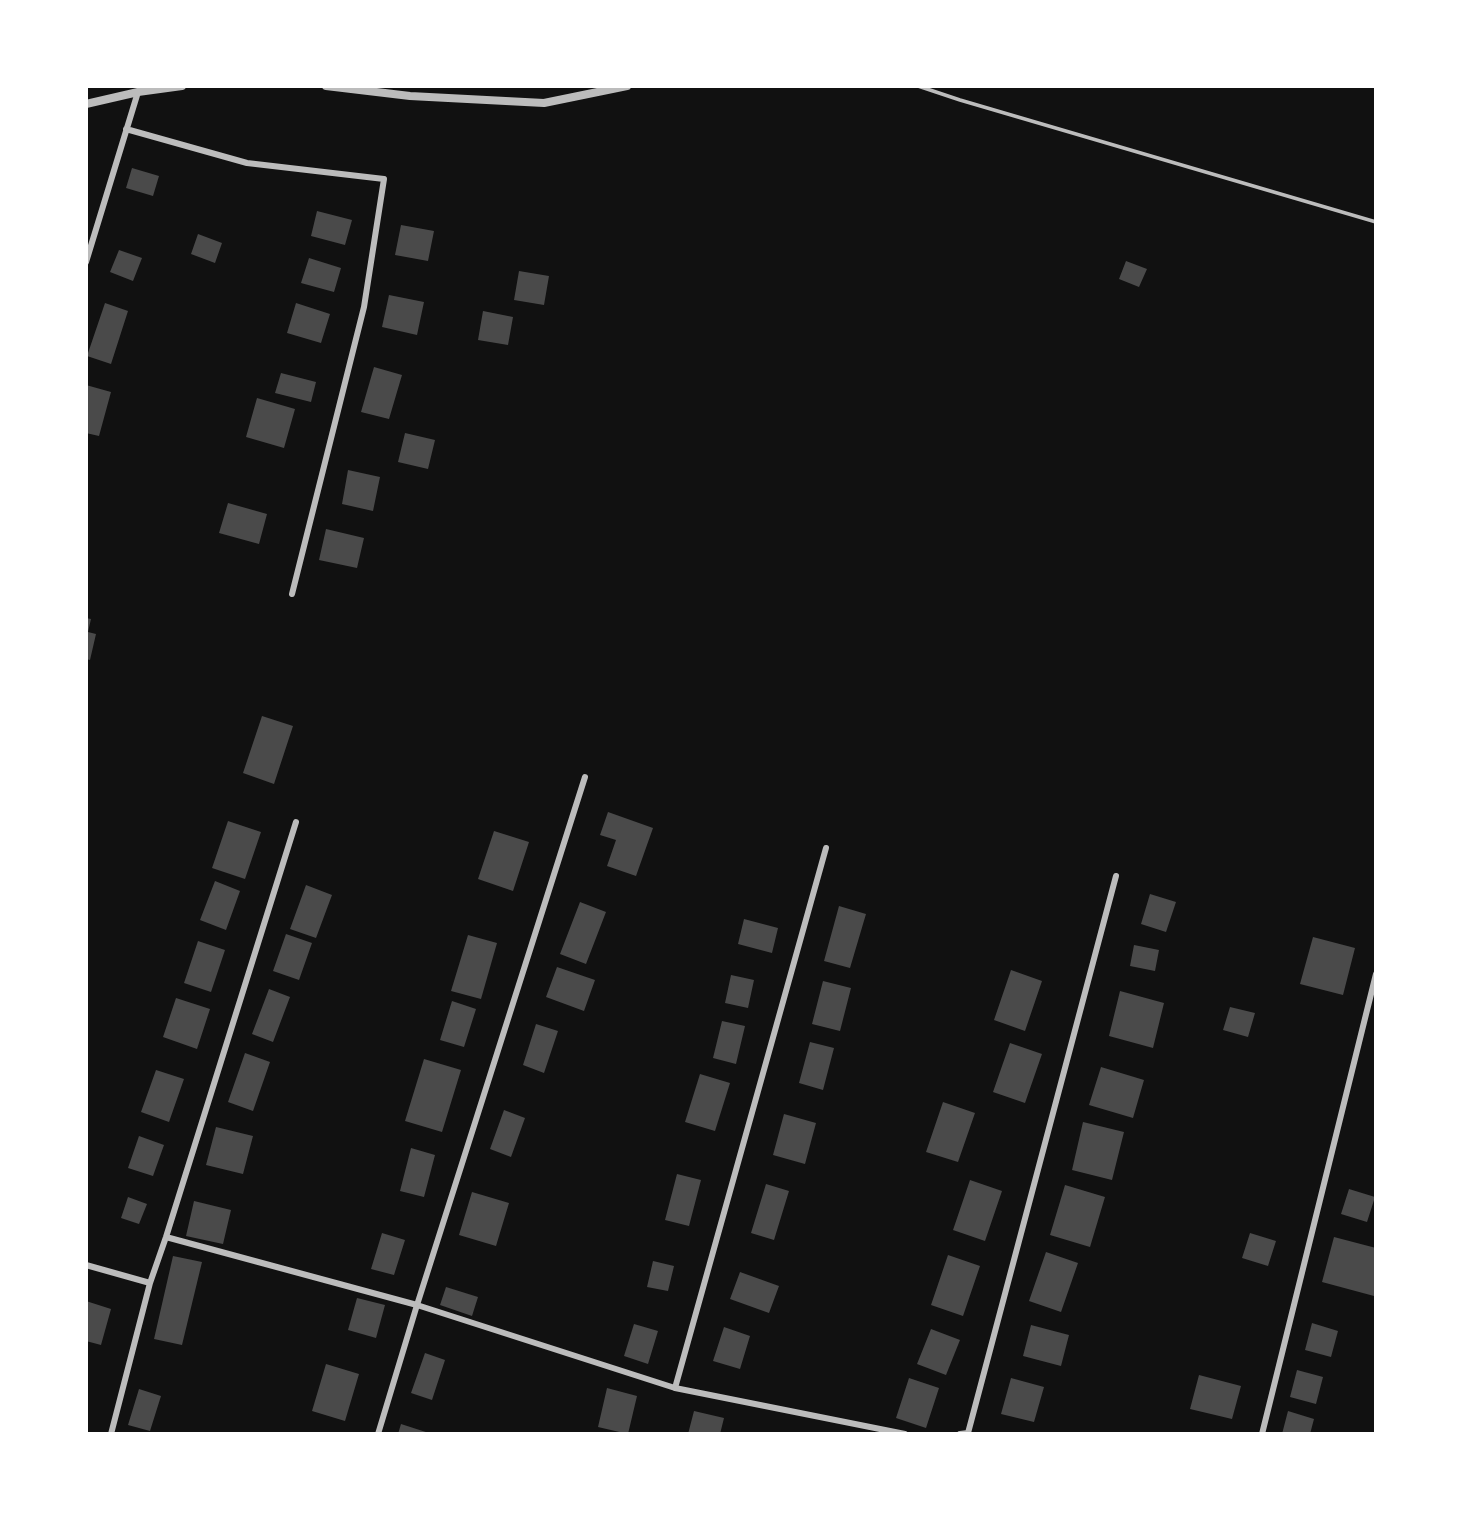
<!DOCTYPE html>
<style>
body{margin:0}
#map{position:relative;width:1462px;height:1520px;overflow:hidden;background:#111;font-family:"IBM Plex Sans",sans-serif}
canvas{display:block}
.frame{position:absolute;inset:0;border:88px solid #fff;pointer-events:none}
</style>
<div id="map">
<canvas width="1462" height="1520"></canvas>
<div class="frame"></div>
</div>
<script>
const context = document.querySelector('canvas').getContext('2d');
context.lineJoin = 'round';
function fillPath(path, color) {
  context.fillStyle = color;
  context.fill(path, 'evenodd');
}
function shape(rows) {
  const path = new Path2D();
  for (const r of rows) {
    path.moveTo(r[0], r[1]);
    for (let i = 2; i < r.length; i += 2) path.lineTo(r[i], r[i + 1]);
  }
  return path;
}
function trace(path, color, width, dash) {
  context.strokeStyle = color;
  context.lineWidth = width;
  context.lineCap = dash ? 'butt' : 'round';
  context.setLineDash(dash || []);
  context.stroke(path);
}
const building = shape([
 [132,168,159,176,153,196,126,188],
 [317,211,352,220,345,245,311,236],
 [401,225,434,231,428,261,395,255],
 [198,234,222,243,215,263,191,254],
 [119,250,142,258,133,281,110,272],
 [309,258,341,268,334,292,301,283],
 [1126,261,1147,269,1139,287,1119,279],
 [519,271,549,276,544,305,514,300],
 [389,295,424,302,417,335,382,327],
 [105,303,128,311,111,364,87,356],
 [296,303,330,314,321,343,287,333],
 [483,311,513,317,508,345,478,340],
 [374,367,402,375,389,419,361,412],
 [281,373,316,382,311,402,275,393],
 [86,385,111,392,99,436,86,433],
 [257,398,295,409,284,448,246,437],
 [405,433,435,440,428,469,398,462],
 [348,470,380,477,373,511,342,504],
 [228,503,267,514,259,544,219,533],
 [326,529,364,538,357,568,319,560],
 [86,618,91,619,88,632,96,634,90,660,86,659],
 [262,716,293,726,274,784,243,773],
 [608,812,653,828,636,876,607,866,616,840,600,835],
 [228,821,261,832,245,879,212,868],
 [494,831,529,842,513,891,478,879],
 [215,881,240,891,226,930,200,920],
 [306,885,332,895,316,938,290,929],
 [1150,894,1176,902,1166,932,1141,924],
 [580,902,606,912,586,964,560,954],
 [839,906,866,914,850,968,824,961],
 [744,919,778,928,772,953,738,944],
 [286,934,312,943,299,980,273,971],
 [468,935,497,943,481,999,451,991],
 [1313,937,1355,948,1343,995,1300,984],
 [198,941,225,950,211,992,184,983],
 [1134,945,1159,950,1155,971,1130,966],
 [557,967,595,980,584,1011,546,997],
 [1011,970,1042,981,1025,1031,994,1020],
 [731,975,754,980,748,1008,725,1003],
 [823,981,851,988,840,1031,812,1024],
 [269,989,290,997,273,1042,252,1034],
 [1120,991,1164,1003,1153,1048,1109,1036],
 [176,998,210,1009,197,1049,163,1037],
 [452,1001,476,1009,464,1047,440,1040],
 [1230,1007,1255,1013,1248,1037,1223,1030],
 [722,1021,745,1026,736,1064,713,1058],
 [536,1024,558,1031,544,1073,523,1065],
 [810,1042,834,1048,823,1090,799,1083],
 [1010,1043,1042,1054,1025,1103,993,1092],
 [245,1053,270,1062,253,1111,228,1102],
 [424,1059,461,1070,442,1132,405,1121],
 [1101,1067,1144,1080,1133,1118,1089,1105],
 [156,1070,184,1079,169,1122,141,1112],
 [700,1074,730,1083,715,1131,685,1122],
 [943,1102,975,1113,958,1162,926,1152],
 [504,1110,525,1118,511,1157,490,1149],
 [784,1114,816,1123,805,1164,773,1155],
 [1083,1122,1124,1132,1112,1180,1072,1170],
 [216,1127,253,1136,243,1174,206,1165],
 [139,1136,164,1145,153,1176,128,1168],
 [411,1148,435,1155,424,1197,400,1191],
 [677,1174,701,1180,689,1226,665,1220],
 [970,1180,1002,1191,985,1241,953,1230],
 [766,1184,789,1191,774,1240,751,1233],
 [1065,1185,1105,1197,1090,1247,1050,1235],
 [1349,1189,1375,1197,1367,1222,1341,1214],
 [472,1192,509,1203,496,1246,459,1235],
 [128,1197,147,1204,139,1224,121,1218],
 [194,1201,231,1210,223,1244,186,1236],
 [382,1233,405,1240,394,1275,371,1269],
 [1250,1233,1276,1241,1268,1266,1242,1258],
 [1334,1237,1376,1248,1376,1285,1374,1296,1322,1282],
 [1046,1252,1078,1263,1061,1312,1029,1301],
 [948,1255,980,1266,963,1316,931,1305],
 [173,1256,202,1262,182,1345,154,1339],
 [653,1261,674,1266,668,1291,647,1287],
 [740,1272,779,1286,769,1313,730,1299],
 [446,1287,478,1297,472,1316,440,1305],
 [357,1298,385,1305,376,1338,348,1330],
 [86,1301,111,1309,101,1345,86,1341],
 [1312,1323,1338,1331,1331,1357,1305,1350],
 [634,1324,658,1331,648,1364,624,1356],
 [1031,1325,1069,1335,1061,1366,1023,1356],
 [724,1327,750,1336,740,1369,713,1361],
 [931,1329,960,1340,946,1375,917,1364],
 [425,1353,445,1360,432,1400,411,1393],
 [326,1364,359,1374,345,1421,312,1411],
 [1297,1370,1323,1377,1316,1404,1290,1397],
 [1199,1375,1241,1386,1232,1419,1190,1409],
 [909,1378,939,1388,926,1428,896,1418],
 [1011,1378,1044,1387,1034,1422,1001,1414],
 [607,1388,637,1396,628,1434,598,1427],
 [139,1389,161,1396,150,1431,128,1425],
 [694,1411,724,1418,720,1434,688,1434],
 [1288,1411,1314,1419,1310,1434,1282,1434],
 [401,1424,432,1434,398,1434]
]);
const service = shape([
 [918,86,960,100,1376,222]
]);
const minor = shape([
 [126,129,247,163,384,179,364,307,292,594],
 [86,262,138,92],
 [166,1237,417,1305,675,1388,905,1434],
 [86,1265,150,1283],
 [675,1388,826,848],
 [111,1434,150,1283,166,1237,296,822],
 [378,1434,417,1305,585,777],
 [960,1434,968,1433,1116,876],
 [1262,1434,1376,974]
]);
const tertiary = shape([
 [326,86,410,96,544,103,627,86],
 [86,104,138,92,182,86]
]);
fillPath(building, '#4a4a4a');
trace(service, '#bcbcbc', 3.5);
trace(minor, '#bcbcbc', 6);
trace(tertiary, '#bcbcbc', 8);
</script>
